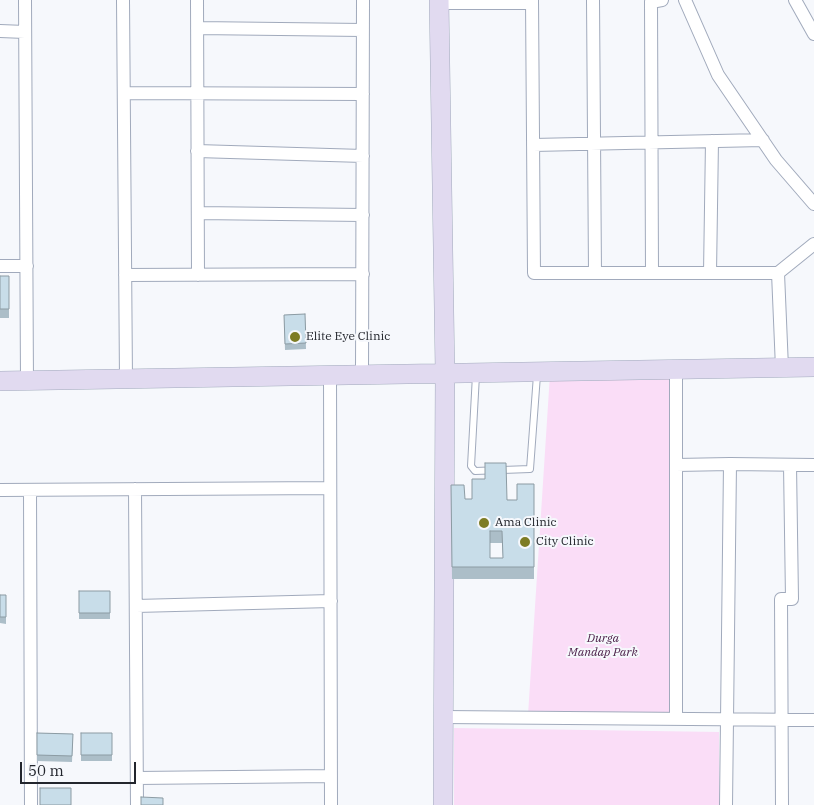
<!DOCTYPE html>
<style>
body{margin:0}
#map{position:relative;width:814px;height:805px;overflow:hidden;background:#f6f8fc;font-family:"IBM Plex Serif",serif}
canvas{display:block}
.scale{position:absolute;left:20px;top:762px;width:116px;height:22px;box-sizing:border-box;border:2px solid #23262d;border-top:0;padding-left:6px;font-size:15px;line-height:18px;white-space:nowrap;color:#23262d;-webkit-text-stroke:4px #f6f8fc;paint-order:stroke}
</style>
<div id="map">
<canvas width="814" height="805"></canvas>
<div class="scale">50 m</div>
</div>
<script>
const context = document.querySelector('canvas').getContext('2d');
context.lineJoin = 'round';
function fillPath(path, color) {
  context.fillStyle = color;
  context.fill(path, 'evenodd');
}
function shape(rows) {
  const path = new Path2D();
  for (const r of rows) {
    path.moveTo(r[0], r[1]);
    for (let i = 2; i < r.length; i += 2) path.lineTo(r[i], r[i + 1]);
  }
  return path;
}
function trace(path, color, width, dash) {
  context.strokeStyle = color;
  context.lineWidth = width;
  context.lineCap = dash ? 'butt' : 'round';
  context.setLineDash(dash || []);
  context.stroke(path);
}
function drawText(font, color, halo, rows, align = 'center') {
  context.font = font + ' "IBM Plex Serif",serif';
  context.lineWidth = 4;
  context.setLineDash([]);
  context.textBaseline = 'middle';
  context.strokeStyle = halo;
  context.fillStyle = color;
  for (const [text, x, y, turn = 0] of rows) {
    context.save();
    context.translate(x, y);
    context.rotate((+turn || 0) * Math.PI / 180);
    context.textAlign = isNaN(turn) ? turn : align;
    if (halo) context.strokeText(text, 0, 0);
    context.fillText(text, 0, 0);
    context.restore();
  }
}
const green = shape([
 [673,372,674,716,528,715,550,374],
 [454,728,719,732,719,805,454,805]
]);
const lane = shape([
 [476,375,471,466,475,471,530,469,537,375]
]);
const street = shape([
 [25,0,27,381],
 [123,0,126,379],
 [197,0,198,275],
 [532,0,534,273,778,273,782,368],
 [593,0,595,273],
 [685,0,718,75,776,160,814,204],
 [795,0,814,34],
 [439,3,532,3],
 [197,28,363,30],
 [0,31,25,32],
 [124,93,363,94],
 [533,145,763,140],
 [197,151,363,156],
 [198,213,363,215],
 [0,266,27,266],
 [652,273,651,2,662,0],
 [710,273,712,141],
 [778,273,814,244],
 [125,275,363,274],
 [676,369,676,719],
 [330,374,331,805],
 [362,374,363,0],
 [676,465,730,464],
 [135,489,137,805],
 [0,490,330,488],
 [30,490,31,805],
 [136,606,331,601],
 [443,717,814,720],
 [137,778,331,776],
 [726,805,730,464,814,465],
 [782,805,781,599,792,599,790,465]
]);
const secondary = shape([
 [439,0,445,372,443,805],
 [0,381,814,367]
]);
const wall = shape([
 [0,276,9,276,9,318,0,318],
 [305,314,306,349,285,350,284,315],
 [534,484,534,579,452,579,451,485,465,499,517,500],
 [490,543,502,543,503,558,490,558],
 [79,591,110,591,110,619,79,619],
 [0,595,6,595,6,624,0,623],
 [37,733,73,734,72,762,37,761],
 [81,733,112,733,112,761,81,761]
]);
const building = shape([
 [0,276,9,276,9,309,0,309,0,276],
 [305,314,306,343,285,344,284,315,305,314],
 [485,463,506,463,507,500,517,500,517,484,534,484,534,567,452,567,451,485,464,485,465,499,472,499,472,479,485,479,485,463],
 [490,531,502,531,503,558,490,558,490,531],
 [79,591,110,591,110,613,79,613,79,591],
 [0,595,6,595,6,617,0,617,0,595],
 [37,733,73,734,72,756,37,755,37,733],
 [81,733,112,733,112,755,81,755,81,733],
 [40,788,71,788,71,805,40,805,40,788],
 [141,797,163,798,163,805,141,805,141,797]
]);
const markers = [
 [295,337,6,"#7d7c24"],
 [484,523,6,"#7d7c24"],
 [525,542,6,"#7d7c24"]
];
const poiNames = [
 ["Elite Eye Clinic",306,337],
 ["Ama Clinic",495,523],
 ["City Clinic",536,542]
];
const parkNames = [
 ["Durga",603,639],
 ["Mandap Park",603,653]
];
fillPath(green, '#faddf7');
trace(lane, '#a1aabc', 8);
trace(street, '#a1aabc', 14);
trace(secondary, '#a1aabc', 20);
trace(lane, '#fff', 6);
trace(street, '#fff', 12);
trace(secondary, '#e1daf0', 19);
fillPath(wall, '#acbec8');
fillPath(building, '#c8dde9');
trace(building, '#8c9ba3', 1);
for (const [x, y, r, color] of markers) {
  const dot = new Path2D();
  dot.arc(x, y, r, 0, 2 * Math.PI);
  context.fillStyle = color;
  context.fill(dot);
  trace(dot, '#f6f8fc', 2);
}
drawText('12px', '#23262d', '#f6f8fc', poiNames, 'left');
drawText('italic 12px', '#4d224b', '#f6f8fc', parkNames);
</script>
